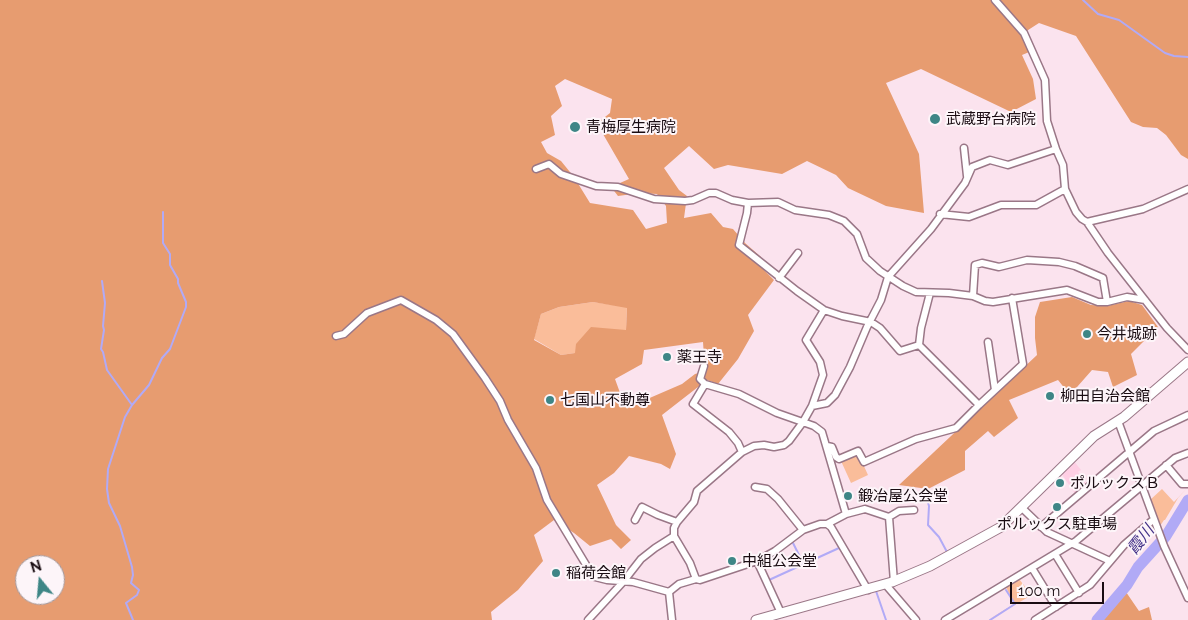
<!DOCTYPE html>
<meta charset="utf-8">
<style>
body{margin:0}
#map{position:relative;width:1188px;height:620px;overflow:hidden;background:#fbe3ee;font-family:Raleway,sans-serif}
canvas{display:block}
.north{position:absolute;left:15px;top:555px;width:50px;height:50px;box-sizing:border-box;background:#fdf5f9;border:1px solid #a2989d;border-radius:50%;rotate:343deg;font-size:14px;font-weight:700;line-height:20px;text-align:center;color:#190c12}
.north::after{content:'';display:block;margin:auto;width:18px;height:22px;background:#3e8686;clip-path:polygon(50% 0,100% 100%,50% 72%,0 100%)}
.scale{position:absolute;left:1010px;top:582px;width:94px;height:22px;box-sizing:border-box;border:2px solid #190c12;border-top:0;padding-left:6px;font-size:15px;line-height:18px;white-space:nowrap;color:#190c12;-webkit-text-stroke:4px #fdf5f9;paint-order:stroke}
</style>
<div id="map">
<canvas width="1188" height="620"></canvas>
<div class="north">N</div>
<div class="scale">100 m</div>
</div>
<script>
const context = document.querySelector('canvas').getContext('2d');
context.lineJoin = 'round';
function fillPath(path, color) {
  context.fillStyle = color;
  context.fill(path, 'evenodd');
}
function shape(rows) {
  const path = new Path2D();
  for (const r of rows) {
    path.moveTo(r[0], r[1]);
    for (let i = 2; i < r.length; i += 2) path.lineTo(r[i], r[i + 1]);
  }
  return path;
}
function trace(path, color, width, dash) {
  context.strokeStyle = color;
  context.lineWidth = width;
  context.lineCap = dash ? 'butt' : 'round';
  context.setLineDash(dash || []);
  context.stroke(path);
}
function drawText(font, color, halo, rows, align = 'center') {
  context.font = font + ' Raleway,"Noto Sans JP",sans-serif';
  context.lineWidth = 4;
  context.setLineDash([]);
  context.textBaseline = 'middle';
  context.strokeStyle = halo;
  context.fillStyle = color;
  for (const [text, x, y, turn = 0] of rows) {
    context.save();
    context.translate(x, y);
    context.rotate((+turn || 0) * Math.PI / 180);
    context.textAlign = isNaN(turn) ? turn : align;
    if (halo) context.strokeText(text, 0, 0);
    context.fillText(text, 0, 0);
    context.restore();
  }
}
const built = shape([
 [1073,460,1081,470,1078,472,1087,485,1076,495,1061,473]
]);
const green = shape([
 [593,302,627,307,626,330,575,353,561,355,534,339,541,314,559,307],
 [858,453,868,475,851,483,841,461],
 [1188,487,1178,498,1165,520,1164,520,1160,526,1150,500,1162,489,1174,502],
 [1019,579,1032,595,988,620,1014,604,1006,587]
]);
const forest = shape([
 [0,0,1188,0,1188,159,1181,155,1166,135,1157,128,1143,127,1131,122,1076,36,1039,23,1025,32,1034,50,1022,55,1033,79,1036,99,1011,112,921,69,886,83,919,154,924,213,886,206,848,188,836,175,807,161,782,174,728,165,714,169,689,146,664,168,679,190,687,196,684,218,711,213,723,227,733,229,745,243,761,257,759,265,774,280,748,315,754,331,738,359,718,384,707,380,662,415,676,454,670,469,661,464,629,456,614,473,597,485,616,525,631,540,621,549,611,539,590,546,574,533,554,520,534,535,543,561,518,590,491,612,492,620,0,620],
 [565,79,612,99,610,113,600,121,603,134,629,179,611,187,618,196,640,193,657,194,666,206,667,223,646,229,633,210,590,203,574,177,561,161,547,153,541,142,555,135,551,116,562,106,555,86],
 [593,302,627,308,626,330,591,327,576,344,575,353,561,355,534,340,541,314,559,307],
 [703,342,705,371,695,374,682,384,645,400,623,401,615,379,642,364,644,350],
 [25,565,55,565,55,595,25,595],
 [1072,297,1091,305,1107,306,1129,301,1142,305,1158,327,1131,354,1137,375,1113,387,1108,372,1092,370,1070,395,1058,380,1009,400,1018,418,994,437,988,431,965,451,965,470,928,489,899,485,1037,355,1035,338,1035,317,1040,302],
 [1126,592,1139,611,1149,607,1152,620,1103,620]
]);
const stream = shape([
 [1083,0,1098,14,1119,20,1165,53,1174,56,1188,57],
 [102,281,105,303,103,326,104,330,101,349,103,352,107,370,132,405],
 [927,499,929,506,928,525,939,537,947,552],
 [793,543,803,563],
 [769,580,839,548],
 [876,591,886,620],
 [133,620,126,603,137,595,139,590,131,583,133,575,132,567,120,526,109,503,107,489,108,469,125,417,132,405,149,385,162,358,170,349,186,307,186,302,178,283,178,279,170,265,170,254,163,243,163,212],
 [990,620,1015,604,1006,590]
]);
const river = shape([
 [1097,620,1127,585,1138,567,1166,536,1188,500]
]);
const street = shape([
 [995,0,1024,33,1045,80,1047,121,1056,149,1063,165,1065,189,1076,212,1082,219,1087,222,1108,253,1167,328,1188,350],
 [964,148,967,176],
 [536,169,549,164,561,174,596,186,618,187,654,199,685,201,693,200,709,193,716,193,732,200,748,203,778,202,795,210,829,215,844,221,857,234,866,258,880,271,903,286,916,292,949,293,973,296,985,301,993,302,1067,290,1098,302,1107,302,1127,297,1145,300],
 [748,203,747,213,739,245,797,291,824,310,842,316,871,322,880,328,900,351,919,345],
 [940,214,969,217,1001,205,1036,205,1065,189],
 [1087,222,1143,209,1188,189],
 [779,278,798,253],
 [930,293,921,328,919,345,979,405],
 [973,296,975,265,982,263,999,267,1027,260,1059,262,1075,266,1103,278,1107,302],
 [336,336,344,334,367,313,401,300,436,320,453,334,485,378,500,401,508,420,536,468,547,500,591,573,595,577,607,580,633,582,669,592],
 [988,342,995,390],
 [704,366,700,379,705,384,739,394,777,413,814,426,822,432,846,514],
 [705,384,693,404,729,432,738,443,742,452],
 [812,406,827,403,835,395,850,367,867,327,881,300,888,277,931,229,965,183,972,167,990,160,1008,165,1056,149],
 [1118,421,1164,546,1188,598],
 [827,446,832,447,836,457,839,459,858,451,864,462,916,439,956,428,979,405,1023,364,1012,298],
 [1166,465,1182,484,1188,484],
 [755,487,767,489,778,499,803,530],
 [1021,507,1047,532,1110,561],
 [889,517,894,582],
 [635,520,642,507,658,515,677,522],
 [827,524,831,527,868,590],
 [1041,527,1154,431,1188,415],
 [1055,554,1079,593],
 [757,561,781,613],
 [1032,568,1056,607],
 [696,579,690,563,674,536,674,528,677,522,694,502,697,491,742,452,754,446,764,445,774,447,784,445,789,441,803,422,812,406,823,375,820,362,806,340,824,310],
 [886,585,916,620],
 [588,620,623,582,641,559,655,548,674,536],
 [672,620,669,592,679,584,696,579,700,580,757,561,775,551,803,530,820,524,827,524,846,514,865,509,889,517,899,511,914,510],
 [945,620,1076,541,1175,458,1188,453],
 [1035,620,1090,585,1124,545,1154,519]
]);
const secondary = shape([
 [756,620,892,582,930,566,1001,527,1094,436,1124,417,1188,362]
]);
const markers = [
 [935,119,6,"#3e8686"],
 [575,127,6,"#3e8686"],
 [1087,334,5,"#3e8686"],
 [667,357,5,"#3e8686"],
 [1050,396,5,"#3e8686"],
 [550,400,5,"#3e8686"],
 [1060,483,5,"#3e8686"],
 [848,496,5,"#3e8686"],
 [1057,507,5,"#3e8686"],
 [732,561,5,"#3e8686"],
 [556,573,5,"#3e8686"]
];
const poiNames = [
 ["武蔵野台病院",946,119],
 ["青梅厚生病院",586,127],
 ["今井城跡",1097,334],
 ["薬王寺",677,357],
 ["柳田自治会館",1060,396],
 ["七国山不動尊",560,400],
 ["ポルックスＢ",1070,483],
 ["鍛冶屋公会堂",858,496],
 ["ポルックス駐車場",1057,524,"center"],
 ["中組公会堂",742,561],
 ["稲荷会館",566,573]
];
const waterNames = [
 ["霞川",1141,540,-52]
];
fillPath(built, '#fecfe4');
fillPath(green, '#fabd9a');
fillPath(forest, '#e79c70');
trace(stream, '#b1aaf6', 2);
trace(river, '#b1aaf6', 11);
trace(street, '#9a7787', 9);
trace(secondary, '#9a7787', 11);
trace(street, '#fff', 6);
trace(secondary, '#fff', 9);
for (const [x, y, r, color] of markers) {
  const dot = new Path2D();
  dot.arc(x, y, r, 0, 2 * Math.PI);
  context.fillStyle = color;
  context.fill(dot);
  trace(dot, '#fdf5f9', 2);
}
drawText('15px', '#190c12', '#fdf5f9', poiNames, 'left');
drawText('italic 16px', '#433188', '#fdf5f9', waterNames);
</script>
